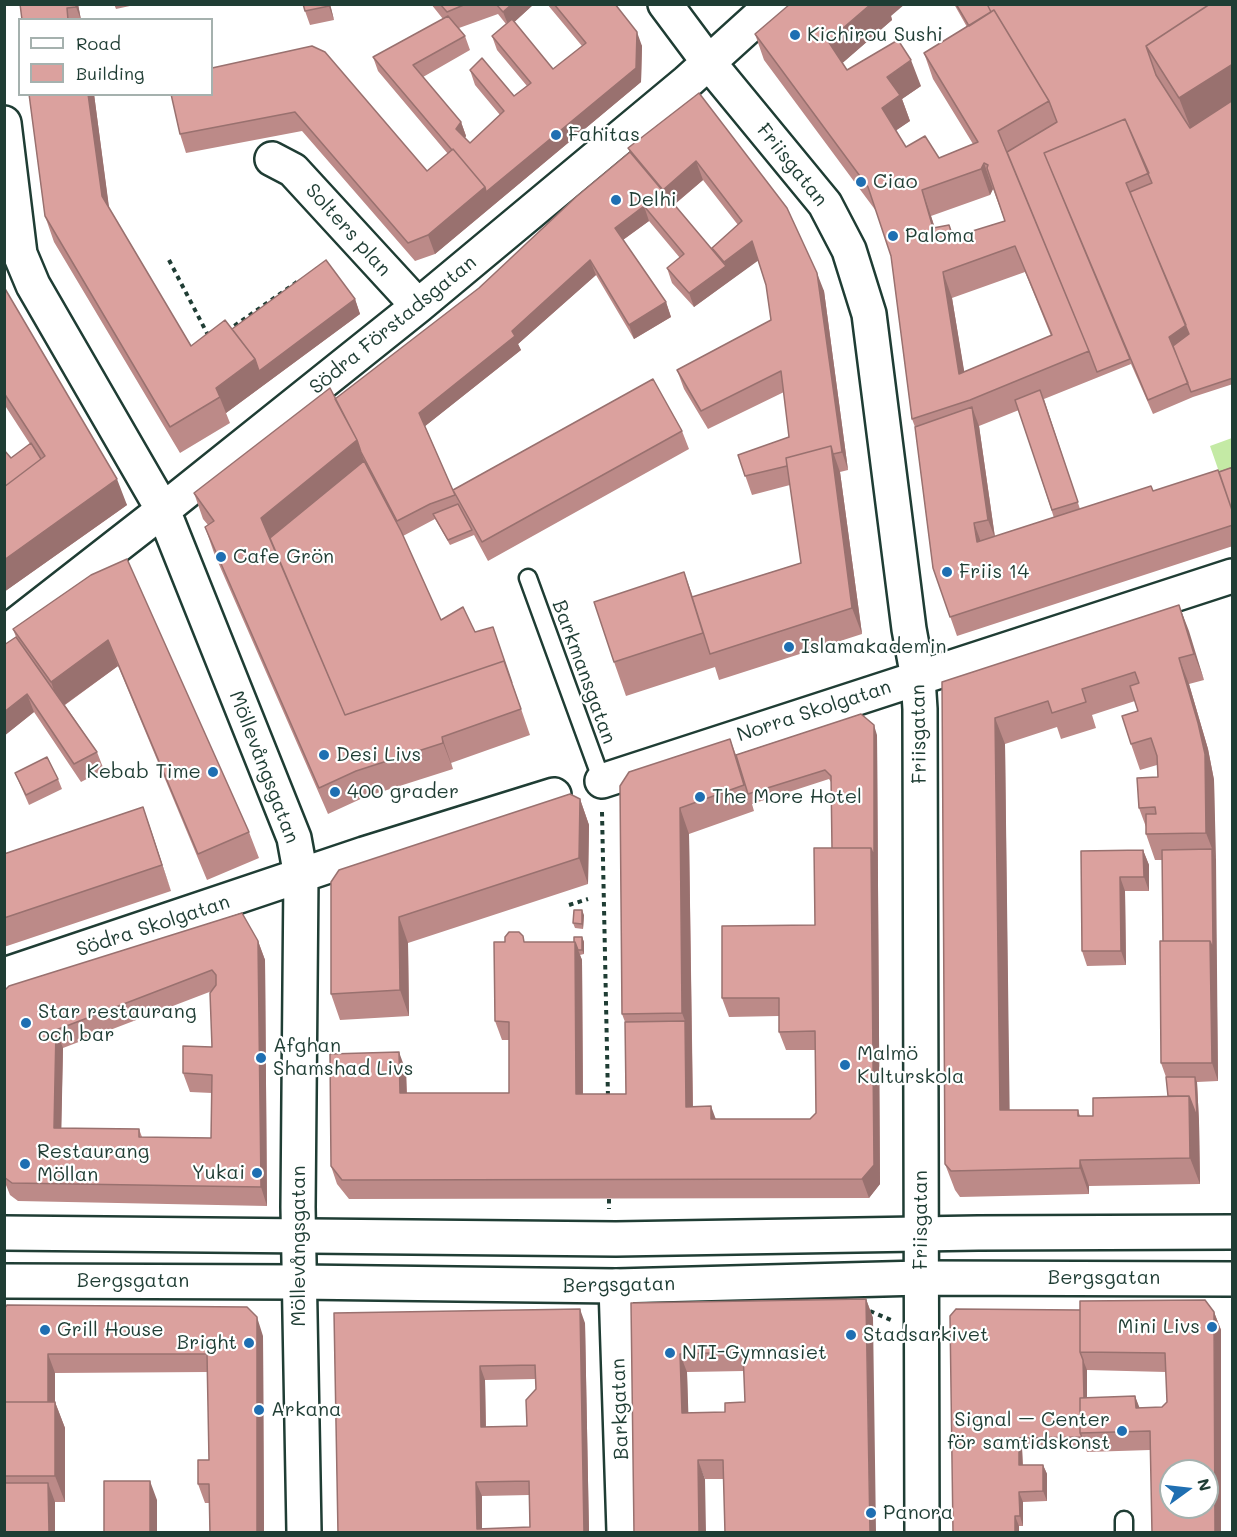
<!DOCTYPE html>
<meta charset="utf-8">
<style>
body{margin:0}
#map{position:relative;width:1237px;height:1537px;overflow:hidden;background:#fff;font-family:Mali,sans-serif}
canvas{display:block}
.frame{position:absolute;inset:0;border:6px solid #1f3d34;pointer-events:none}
.legend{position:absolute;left:18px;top:18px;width:195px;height:78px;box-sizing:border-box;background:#fff;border:2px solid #a5b1ae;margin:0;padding:8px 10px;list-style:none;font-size:18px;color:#1f3d34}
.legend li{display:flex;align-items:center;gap:12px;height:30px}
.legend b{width:30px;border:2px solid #a5b1ae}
.north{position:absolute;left:1159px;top:1459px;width:60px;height:60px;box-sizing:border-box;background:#fff;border:2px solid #a5b1ae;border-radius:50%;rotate:75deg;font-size:16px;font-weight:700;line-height:24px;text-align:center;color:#1f3d34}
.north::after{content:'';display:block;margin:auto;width:21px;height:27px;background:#1f6fb2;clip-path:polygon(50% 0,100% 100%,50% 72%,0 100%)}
</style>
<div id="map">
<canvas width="1237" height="1537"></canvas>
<div class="frame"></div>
<ul class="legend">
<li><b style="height:8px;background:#fff"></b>Road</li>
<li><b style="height:16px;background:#dba19e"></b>Building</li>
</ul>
<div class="north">N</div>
</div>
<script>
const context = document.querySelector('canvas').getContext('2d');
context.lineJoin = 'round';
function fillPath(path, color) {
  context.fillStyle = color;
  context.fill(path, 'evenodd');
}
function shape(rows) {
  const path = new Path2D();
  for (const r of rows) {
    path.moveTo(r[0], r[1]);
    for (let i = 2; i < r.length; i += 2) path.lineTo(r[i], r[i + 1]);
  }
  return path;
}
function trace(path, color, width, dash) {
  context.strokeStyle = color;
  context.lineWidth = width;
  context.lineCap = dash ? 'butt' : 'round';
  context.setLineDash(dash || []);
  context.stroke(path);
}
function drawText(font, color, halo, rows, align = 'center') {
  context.font = font + ' Mali,sans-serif';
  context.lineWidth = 4.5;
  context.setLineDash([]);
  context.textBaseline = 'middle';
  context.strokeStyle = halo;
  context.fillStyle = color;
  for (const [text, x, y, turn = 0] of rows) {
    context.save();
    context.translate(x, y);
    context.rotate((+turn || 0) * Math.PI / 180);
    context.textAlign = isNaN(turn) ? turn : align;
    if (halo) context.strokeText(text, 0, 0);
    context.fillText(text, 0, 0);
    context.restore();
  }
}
const green = shape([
 [1232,438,1232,483,1224,486,1210,446]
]);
const path = shape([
 [169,260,209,337],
 [227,331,297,282],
 [602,812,608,1098],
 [569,905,588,899],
 [609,1199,609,1209],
 [870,1311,891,1320]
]);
const lane = shape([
 [528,578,602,781],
 [1124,1520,1124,1532]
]);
const street = shape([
 [665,4,709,63,825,204,849,250,869,314,909,629,918,678,920,709,922,1532],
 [4,123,20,254,33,285,163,510,294,838,301,876,298,1207,304,1532],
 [272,159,293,170,418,306],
 [4,634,163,510,418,306,687,82,773,4],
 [602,781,1232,576],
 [4,975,364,854,554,795],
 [616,1286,624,1532]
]);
const secondary = shape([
 [4,1233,616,1239,978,1233,1232,1232],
 [4,1281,299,1282,616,1286,921,1278,1232,1279]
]);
const wall = shape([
 [78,4,81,20,22,20],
 [114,4,139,4,116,9],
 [330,4,334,20,310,25,305,11],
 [431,4,534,4,514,22,553,69,582,46,547,4,615,4,642,46,641,82,435,254,415,261,302,131,186,153,180,134,212,68,427,171,448,154,378,71,373,57,443,19],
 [498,14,506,24,492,36,497,50,527,86,514,96,470,70,475,85,500,115,470,143,465,138,466,136,461,122,423,77,470,50,465,36,459,28],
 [954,4,1233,4,1233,384,1193,397,1153,414,1131,364,1044,399,1080,509,1153,491,1233,467,1233,546,957,636,933,568,915,427,912,419,891,256,876,211,764,60,755,34,891,16,892,20,842,63,847,70,921,86,902,99,910,121,896,130,906,147,939,158,973,144,933,79,924,53,967,27],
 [993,189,1005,221,954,237,949,225,935,228,931,216,990,195],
 [1025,272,1051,336,964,372,952,298],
 [1019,410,1054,518,995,537,979,426],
 [699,93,824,291,848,470,840,472,862,634,719,680,715,667,626,696,614,662,684,572,693,597,801,563,790,485,752,495,738,455,789,437,784,392,708,429,684,389,677,370,771,320,766,285,758,260,694,307,672,283,667,268,680,258,649,221,623,240,666,302,671,317,634,339,596,275,518,344,521,350,425,426,455,495,682,431,689,449,488,561,474,535,450,545,435,519,403,536,441,620,475,632,493,627,530,735,451,763,453,769,365,797,328,814,214,553,205,527,208,525,203,519,194,493,335,399,479,288,630,152,628,148],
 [703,180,738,225,712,248,714,252,674,205],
 [29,94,94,94,109,209,191,346,232,329,355,299,360,314,226,413,230,423,180,453,54,242,45,216],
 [4,287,127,505,4,592,4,450,11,458,30,444,4,404],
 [91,575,249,832,259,858,207,880,118,666,65,705,97,752,104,770,81,782,34,712,4,736,4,645,16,637,13,629],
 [1179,605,1204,680,1189,684,1208,749,1214,780,1218,1081,1197,1082,1199,1122,1200,1184,1089,1186,1089,1194,960,1197,955,1190,945,1164,942,682],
 [1135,701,1138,711,1131,744,1140,770,1157,765,1158,777,1139,808,1146,827,1146,834,1155,860,1162,860,1163,941,1161,1063,1166,1077,1168,1096,1093,1116,1080,1116,1078,1110,1009,1110,1005,744,1057,727,1061,739,1096,728,1092,715],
 [877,735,880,1184,869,1198,349,1199,337,1184,331,1166,406,1071,407,1093,509,1093,509,1040,502,1040,495,1021,525,942,574,942,582,937,584,942,584,954,580,955,582,960,583,1094,626,1094,625,1022,622,1014,620,786,730,739,736,755],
 [829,779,831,782,832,848,815,925,722,998,729,1017,779,1016,779,1032,786,1050,816,1050,816,1113,810,1119,716,1119,693,1106,689,834,754,811,752,804],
 [15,773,58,779,62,789,29,805],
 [580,799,589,825,588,884,408,943,409,1016,340,1020,331,994,331,882],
 [143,807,171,891,4,947,4,854],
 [1143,850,1149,865,1149,891,1125,891,1126,965,1087,966,1082,951,1081,851],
 [584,915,583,929,575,928,573,923],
 [258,941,265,960,267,1206,18,1201,10,1195,4,1180,4,991],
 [212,991,212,1047,183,1073,190,1092,212,1093,211,1138,142,1137,139,1129,61,1128,63,1048],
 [866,1299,873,1318,724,1479,705,1479,631,1303],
 [744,1371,745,1402,725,1412,688,1413,687,1372],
 [4,1309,263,1336,264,1533,210,1533,209,1503,205,1503,198,1484,209,1460,208,1372,55,1373,55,1402,65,1428,65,1502,55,1502,4,1533],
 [1214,1312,1221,1330,1150,1450,1087,1452,1085,1447,1022,1448,1023,1465,1043,1465,1047,1474,1047,1501,1023,1502,1023,1526,1019,1526,1019,1533,950,1316],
 [1087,1370,1166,1372,1167,1402,1162,1407,1139,1408,1135,1396,1087,1398],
 [334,1313,585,1323,589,1533,338,1533],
 [536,1379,536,1389,527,1426,486,1427,485,1380],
 [529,1495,530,1527,482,1529,482,1496]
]);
const shadedWall = shape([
 [76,4,78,4,81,20,76,7],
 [328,4,330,4,334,20],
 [512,4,534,4,509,27,503,12],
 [871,4,905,4,891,16,892,20,838,67,828,41],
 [637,32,642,46,641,82,435,254,428,235],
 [911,60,921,86,902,99,910,121,891,134,882,108,887,77],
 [1233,64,1233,106,1192,132,1179,98],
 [88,94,94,94,111,222,102,196],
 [461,122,466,136,461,143,456,129],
 [696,161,703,180,670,208,663,190],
 [984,163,993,189,990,195,981,169],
 [922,190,931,216,943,254,933,228],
 [644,206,649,221,620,242,615,228],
 [752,241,759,260,694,307,689,293,726,266,724,262],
 [590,260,596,275,518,344,521,350,424,427,419,413],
 [943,272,952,298,969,400,959,374],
 [817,273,824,291,848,470,842,452],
 [355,299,360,314,226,413,216,388,255,359],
 [666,302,671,317,634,339,629,325],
 [1186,325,1191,339,1174,352,1169,337],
 [972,407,979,426,995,538,988,520],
 [357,440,366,466,271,543,261,518],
 [831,446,840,472,862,634,852,608],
 [117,479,127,505,4,592,4,560],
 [974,523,981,542,977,542],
 [1179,605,1189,631,1204,680,1194,654],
 [108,640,118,666,60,708,51,682],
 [1179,658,1189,684,1208,749,1214,780,1216,859,1206,833],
 [27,694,34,712,4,736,4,712],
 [995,718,1005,744,1010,1136,1000,1110],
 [874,725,877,735,880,1184,869,1198,862,1179],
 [442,737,451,763,453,769,443,743],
 [580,799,589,825,588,884,579,858],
 [143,807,152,833,171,891,162,865],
 [680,808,689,834,693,1125,686,1107,685,1021,682,1013],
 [1212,849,1216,859,1218,1081,1212,1063,1210,941],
 [1143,850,1149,865,1149,891,1144,877],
 [1120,877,1125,891,1126,965,1121,951],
 [582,910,584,915,583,929,582,924],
 [399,917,408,943,409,1016,400,990],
 [582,937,584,942,584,954,582,950],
 [258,941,265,960,267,1206,261,1187],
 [575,942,582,960,583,1112,576,1094],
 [56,1030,63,1048,61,1147,54,1128],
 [399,1052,406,1071,407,1112,400,1093],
 [1195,1077,1197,1082,1199,1122,1200,1184,1190,1158,1189,1096],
 [711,1106,718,1125,711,1119],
 [1080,1160,1089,1186,1089,1194,1080,1168],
 [866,1299,873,1318,876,1533,870,1533],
 [580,1309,585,1323,589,1533,584,1533],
 [1214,1312,1221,1330,1221,1533,1215,1533],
 [257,1317,263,1336,264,1533,257,1533],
 [48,1354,55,1373,55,1428,48,1409],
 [680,1354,687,1372,689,1432,682,1413],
 [1083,1360,1087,1370,1087,1433,1084,1433],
 [480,1366,485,1380,486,1441,481,1427],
 [1135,1396,1142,1414,1136,1408],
 [55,1402,65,1428,65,1502,55,1476],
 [1019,1438,1022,1448,1023,1475,1019,1465],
 [698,1460,705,1479,706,1533,699,1533],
 [1043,1465,1047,1474,1047,1501,1043,1491],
 [150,1481,157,1500,157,1533,150,1533],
 [476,1482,482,1496,482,1533,477,1529],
 [48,1483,55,1502,55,1533,49,1533],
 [1019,1492,1023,1502,1023,1526,1020,1516],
 [1015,1516,1019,1526,1019,1533,1015,1533]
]);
const building = shape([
 [20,4,76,4,76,7,67,8,68,20,22,20,20,4],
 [303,4,328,4,329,6,305,11,303,4],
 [440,4,466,4,447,12,440,4],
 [496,4,512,4,503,12,496,4],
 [554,4,615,4,637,32,636,68,486,192,485,187,453,149,452,150,373,57,448,16,465,36,413,65,461,122,456,129,470,143,504,111,470,70,482,58,514,96,531,83,492,36,512,19,553,69,586,43,554,4],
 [790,4,871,4,828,41,847,70,898,40,911,60,887,77,900,95,882,108,906,147,925,136,939,158,978,142,924,53,994,10,1049,101,998,131,1089,351,970,400,912,419,891,256,868,187,755,34,790,4],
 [984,163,988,165,987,168,1005,221,953,237,949,225,933,228,922,190,981,169,984,163],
 [1015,246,1052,335,959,374,943,272,1015,246],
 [956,4,987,4,991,12,969,26,956,4],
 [987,4,1210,4,1146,46,1156,75,1190,128,1233,100,1233,378,1191,392,1173,346,1189,334,1130,192,1152,183,1125,119,1044,153,1130,359,1097,372,1089,351,1007,152,1057,122,1049,101,994,10,991,12,987,4],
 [1210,4,1233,4,1233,64,1179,98,1146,46,1210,4],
 [312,46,325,52,427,171,453,149,485,187,428,235,408,243,295,112,180,134,171,94,212,94,212,68,312,46],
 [699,93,787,208,817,273,842,452,833,454,831,446,786,458,787,466,745,476,738,455,789,437,781,371,701,411,677,370,771,320,766,285,752,241,724,262,712,248,742,221,696,161,663,190,628,148,699,93],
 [29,94,88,94,102,196,191,346,225,320,255,359,216,388,220,397,170,427,45,216,29,94],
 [1125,119,1149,173,1126,183,1186,325,1169,337,1188,383,1148,400,1044,153,1125,119],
 [630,152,726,266,689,293,667,268,684,254,644,206,615,228,666,302,629,325,590,260,512,331,515,336,419,413,455,495,430,504,397,521,361,452,357,440,335,399,479,288,576,197,630,152],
 [326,260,355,299,259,371,255,359,232,329,326,260],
 [4,287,117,479,4,560,4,487,45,456,4,393,4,287],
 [653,379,682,431,482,542,453,490,653,379],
 [330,388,357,440,261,518,345,715,504,661,521,709,442,737,443,743,356,771,319,788,205,527,214,521,194,493,330,388],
 [1040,390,1078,502,1052,510,1015,400,1040,390],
 [972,407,988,520,974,523,977,542,1151,486,1153,491,1218,470,1233,513,1233,525,950,617,933,568,915,427,972,407],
 [31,443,41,459,4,487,4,450,11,458,31,443],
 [831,446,852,608,710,654,692,597,801,563,786,458,831,446],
 [364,461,401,531,441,620,463,607,475,632,493,627,512,683,504,661,345,715,270,538,364,461],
 [1233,467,1233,513,1219,472,1233,467],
 [458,504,472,530,448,540,433,514,458,504],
 [127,559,249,832,198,854,108,640,51,682,13,629,91,575,127,559],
 [684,572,703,633,614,662,594,602,684,572],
 [1179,605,1194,654,1179,658,1198,723,1205,754,1206,833,1146,834,1146,814,1156,814,1155,807,1139,808,1137,778,1158,777,1157,756,1151,738,1131,744,1122,716,1138,711,1130,686,1139,683,1135,672,1082,689,1086,702,1052,713,1048,701,995,718,1000,1110,1078,1110,1078,1116,1093,1116,1093,1098,1189,1096,1190,1158,1080,1160,1080,1168,951,1171,945,1164,942,682,1179,605],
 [16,637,97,752,74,764,27,694,4,712,4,645,16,637],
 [861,714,874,725,874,857,871,848,832,848,831,776,825,770,748,794,736,755,861,714],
 [730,739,744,785,680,808,682,1013,622,1014,620,786,629,772,730,739],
 [47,757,58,779,26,795,15,773,47,757],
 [570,794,580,799,579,858,399,917,400,990,331,994,331,882,339,870,570,794],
 [143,807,162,865,4,918,4,854,143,807],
 [814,848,871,848,874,1165,862,1179,342,1180,331,1166,330,1054,399,1052,400,1093,509,1093,509,1022,495,1021,494,942,505,942,505,937,509,932,519,932,523,936,524,942,575,942,576,1094,626,1094,625,1022,685,1021,686,1107,711,1106,711,1119,810,1119,816,1113,815,1031,779,1032,779,998,722,998,722,926,815,925,814,848],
 [1212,849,1213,949,1210,941,1163,941,1162,850,1212,849],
 [1143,850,1144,877,1120,877,1121,951,1082,951,1081,851,1143,850],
 [574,910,582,910,582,924,573,923,574,910],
 [242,913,258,941,261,1187,12,1183,4,1177,4,991,9,986,242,913],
 [212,970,216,975,216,985,210,993,212,1047,183,1046,183,1073,212,1075,211,1138,139,1137,139,1129,54,1128,56,1030,212,970],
 [574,937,582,937,582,950,578,950,575,942,574,942,574,937],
 [1160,941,1210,941,1212,1063,1161,1063,1160,941],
 [1166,1077,1195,1077,1197,1117,1189,1096,1168,1096,1166,1077],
 [866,1299,870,1533,725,1533,723,1460,698,1460,699,1533,634,1533,631,1303,866,1299],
 [743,1352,745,1402,725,1403,725,1412,682,1413,680,1354,743,1352],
 [1205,1300,1214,1312,1215,1533,1152,1533,1150,1431,1080,1433,1080,1398,1135,1396,1136,1408,1162,1407,1167,1402,1165,1353,1080,1352,1080,1301,1205,1300],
 [1171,1471,1207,1471,1207,1507,1171,1507,1171,1471],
 [7,1305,247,1307,257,1317,257,1533,210,1533,209,1484,198,1484,198,1460,209,1460,207,1354,48,1354,48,1402,4,1402,4,1309,7,1305],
 [580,1309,584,1533,338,1533,334,1313,580,1309],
 [535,1365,536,1389,526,1400,527,1426,481,1427,480,1366,535,1365],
 [529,1481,530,1527,477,1529,476,1482,529,1481],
 [956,1309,1080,1310,1080,1352,1083,1360,1084,1398,1080,1398,1080,1433,1082,1437,1019,1438,1019,1465,1043,1465,1043,1491,1019,1492,1020,1516,1015,1516,1015,1533,953,1533,950,1316,956,1309],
 [4,1402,55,1402,55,1476,4,1476,4,1402],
 [104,1481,150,1481,150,1533,104,1533,104,1481],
 [4,1483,48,1483,49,1533,4,1533,4,1483]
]);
const markers = [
 [795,35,6,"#1f6fb2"],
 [556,135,6,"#1f6fb2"],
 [861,182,6,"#1f6fb2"],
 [616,200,6,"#1f6fb2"],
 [893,236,6,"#1f6fb2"],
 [221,557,6,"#1f6fb2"],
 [947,572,6,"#1f6fb2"],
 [789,647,6,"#1f6fb2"],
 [324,755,6,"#1f6fb2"],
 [213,772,6,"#1f6fb2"],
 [335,792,6,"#1f6fb2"],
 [700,797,6,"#1f6fb2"],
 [26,1023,6,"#1f6fb2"],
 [261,1058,6,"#1f6fb2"],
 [845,1065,6,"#1f6fb2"],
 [25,1164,6,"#1f6fb2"],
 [257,1173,6,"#1f6fb2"],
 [1212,1327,6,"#1f6fb2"],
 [45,1330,6,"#1f6fb2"],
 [851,1335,6,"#1f6fb2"],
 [249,1343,6,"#1f6fb2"],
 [670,1353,6,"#1f6fb2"],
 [259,1410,6,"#1f6fb2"],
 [1122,1431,6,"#1f6fb2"],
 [871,1513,6,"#1f6fb2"]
];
const poiNames = [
 ["Kichirou Sushi",807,35],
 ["Fahitas",568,135],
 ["Ciao",873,182],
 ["Delhi",628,200],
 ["Paloma",905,236],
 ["Cafe Grön",233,557],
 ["Friis 14",959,572],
 ["Islamakademin",801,647],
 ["Desi Livs",336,755],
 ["Kebab Time",201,772,"right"],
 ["400 grader",347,792],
 ["The More Hotel",712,797],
 ["Star restaurang",38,1012],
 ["och bar",38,1035],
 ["Afghan",273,1046],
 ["Shamshad Livs",273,1069],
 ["Malmö",857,1054],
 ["Kulturskola",857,1077],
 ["Restaurang",37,1152],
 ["Möllan",37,1175],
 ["Yukai",245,1173,"right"],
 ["Mini Livs",1200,1327,"right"],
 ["Grill House",57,1330],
 ["Stadsarkivet",863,1335],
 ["Bright",237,1343,"right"],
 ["NTI-Gymnasiet",682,1353],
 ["Arkana",271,1410],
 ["Signal – Center",1110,1420,"right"],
 ["för samtidskonst",1110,1443,"right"],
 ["Panora",883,1513]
];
const streetNames = [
 ["Friisgatan",792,165,51],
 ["Solters plan",348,230,48],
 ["Södra Förstadsgatan",393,325,-39],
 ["Barkmansgatan",584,672,70],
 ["Norra Skolgatan",814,711,-18],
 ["Friisgatan",919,734,-91],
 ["Möllevångsgatan",264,767,69],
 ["Södra Skolgatan",153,926,-18],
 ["Friisgatan",921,1220,-90],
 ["Möllevångsgatan",299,1246,-90],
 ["Bergsgatan",1104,1278],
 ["Bergsgatan",133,1281],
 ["Bergsgatan",619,1285,-1],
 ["Barkgatan",620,1409,-92]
];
fillPath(green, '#c4eaa5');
trace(lane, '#1f3d34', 21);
trace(street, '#1f3d34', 38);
trace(secondary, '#1f3d34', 38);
trace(path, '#1f3d34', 4, [4.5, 4.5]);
trace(lane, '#fff', 16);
trace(street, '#fff', 33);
trace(secondary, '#fff', 33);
fillPath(wall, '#bc8a88');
fillPath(shadedWall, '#99716f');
fillPath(building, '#dba19e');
trace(building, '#99716f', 1.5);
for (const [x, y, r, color] of markers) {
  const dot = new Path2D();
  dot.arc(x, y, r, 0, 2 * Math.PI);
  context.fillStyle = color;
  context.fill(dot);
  trace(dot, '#fff', 2);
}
drawText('20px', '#1f3d34', '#fff', poiNames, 'left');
drawText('20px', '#1f3d34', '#fff', streetNames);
</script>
